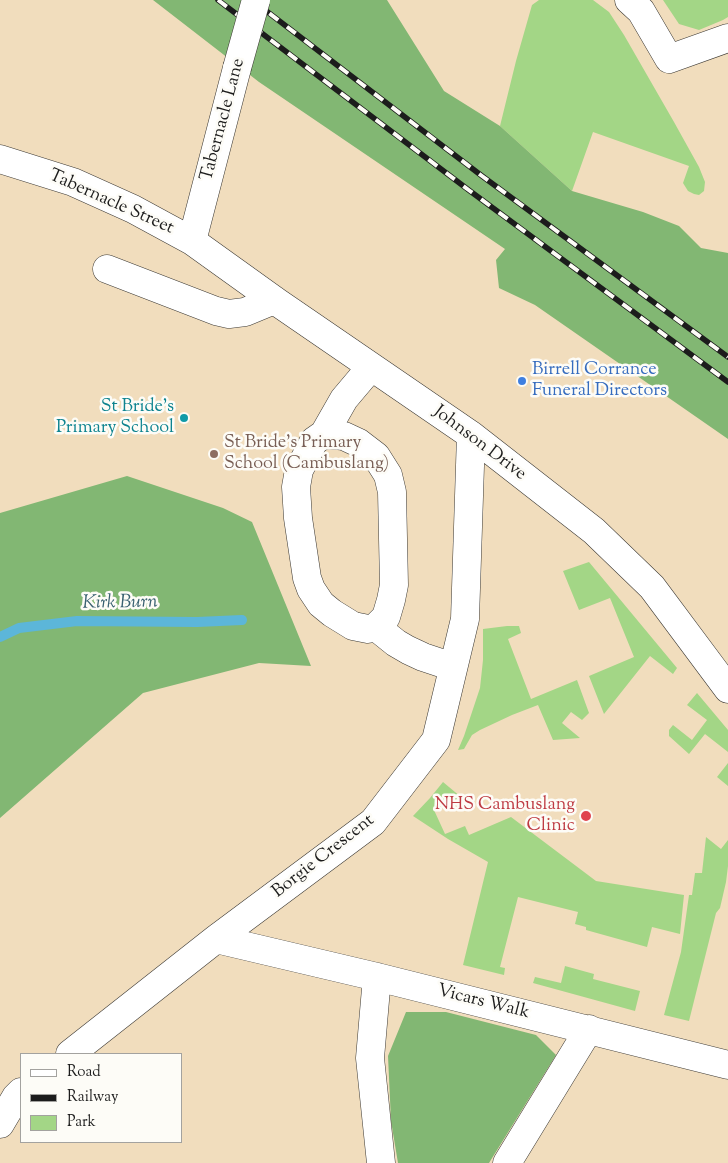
<!DOCTYPE html>
<style>
body{margin:0}
#map{position:relative;width:728px;height:1163px;overflow:hidden;background:#f1ddbd;font-family:"Sorts Mill Goudy",serif}
canvas{display:block}
.legend{position:absolute;left:20px;top:1053px;width:162px;height:90px;box-sizing:border-box;background:#fdfcf7;border:1px solid #a3a29f;margin:0;padding:6px 9px;list-style:none;font-size:15px;color:#1c1c1c}
.legend li{display:flex;align-items:center;gap:10px;height:25px}
.legend b{width:25px;border:1px solid #a3a29f}
</style>
<div id="map">
<canvas width="728" height="1163"></canvas>
<ul class="legend">
<li><b style="height:6px;background:#fff"></b>Road</li>
<li><b style="height:6px;background:#1c1c1c"></b>Railway</li>
<li><b style="height:14px;background:#a3d686"></b>Park</li>
</ul>
</div>
<script>
const context = document.querySelector('canvas').getContext('2d');
context.lineJoin = 'round';
function fillPath(path, color) {
  context.fillStyle = color;
  context.fill(path, 'evenodd');
}
function shape(rows) {
  const path = new Path2D();
  for (const r of rows) {
    path.moveTo(r[0], r[1]);
    for (let i = 2; i < r.length; i += 2) path.lineTo(r[i], r[i + 1]);
  }
  return path;
}
function trace(path, color, width, dash) {
  context.strokeStyle = color;
  context.lineWidth = width;
  context.lineCap = dash ? 'butt' : 'round';
  context.setLineDash(dash || []);
  context.stroke(path);
}
function drawText(font, color, halo, rows, align = 'center') {
  context.font = font + ' "Sorts Mill Goudy",serif';
  context.lineWidth = 5;
  context.setLineDash([]);
  context.textBaseline = 'middle';
  context.strokeStyle = halo;
  context.fillStyle = color;
  for (const [text, x, y, turn = 0] of rows) {
    context.save();
    context.translate(x, y);
    context.rotate((+turn || 0) * Math.PI / 180);
    context.textAlign = isNaN(turn) ? turn : align;
    if (halo) context.strokeText(text, 0, 0);
    context.fillText(text, 0, 0);
    context.restore();
  }
}
const green = shape([
 [539,0,593,0,609,12,624,35,674,122,699,167,705,182,704,191,699,195,694,194,688,191,683,183,689,166,593,132,572,191,500,126,516,61,532,5],
 [663,0,728,0,728,17,723,20,699,30,679,24],
 [589,562,677,668,673,674,650,656,604,714,589,676,634,657,610,598,579,610,563,571],
 [507,626,519,626,521,633,508,639,531,699,577,680,589,713,582,720,571,712,562,723,580,738,553,740,538,705,512,715,480,730,472,735,464,749,458,750,464,736,480,688,483,660,483,629],
 [697,693,728,730,728,752,705,734,689,754,669,736,669,730,673,725,692,740,707,720,687,705],
 [728,763,728,786,717,777],
 [443,782,461,797,434,810,445,834,465,826,469,835,511,817,596,881,684,895,680,934,652,927,647,947,586,930,586,927,575,924,578,912,518,897,500,967,505,968,504,975,463,965,488,862,448,839,413,816,430,798],
 [706,837,721,849,728,840,728,866,726,882,720,908,716,913,689,1021,664,1015,681,952,689,895,692,895,695,873,702,873],
 [565,966,594,974,593,979,640,991,635,1011,533,983,535,977,561,983]
]);
const forest = shape([
 [153,0,387,0,444,91,500,126,572,191,643,212,679,226,701,248,728,253,728,439,535,305,499,288,496,260,505,249,259,82],
 [127,476,223,508,252,522,311,666,259,663,143,693,0,818,0,513],
 [406,1012,446,1012,536,1035,556,1055,489,1163,398,1163,391,1121,388,1056]
]);
const stream = shape([
 [0,637,19,628,77,621,197,622,242,620]
]);
const minor = shape([
 [629,0,641,11,669,59,728,38],
 [0,159,73,182,133,209,192,241,277,302,471,435,594,531,652,587,728,689],
 [192,241,237,68],
 [107,269,216,311,229,314,245,312,274,300],
 [324,434,344,436,359,443,376,456,388,475,392,492,394,585,391,600,386,617,376,627,368,629,353,626,332,613,321,604,311,589,307,578,298,518,296,487,299,470,314,441,324,434,344,399,371,367],
 [376,627,396,643,408,650,423,657,453,667],
 [216,939,377,977,728,1065],
 [377,977,370,1058,381,1163],
 [70,1054,216,939,373,822,436,740,465,619,471,435],
 [0,1124,16,1097,21,1092],
 [507,1163,589,1029]
]);
const rail = shape([
 [218,0,470,191,728,382],
 [252,0,482,176,728,357]
]);
const minorBridge = shape([
 [237,68,256,0]
]);
const markers = [
 [522,381,5,"#3f7fe0"],
 [184,418,5,"#0f9aa8"],
 [214,454,5,"#8d6e63"],
 [586,816,6,"#e0444e"]
];
const streetNames = [
 ["Tabernacle Lane",224,120,-75],
 ["Tabernacle Street",111,203,24],
 ["Johnson Drive",479,444,37],
 ["Borgie Crescent",324,857,-38],
 ["Vicars Walk",483,1003,14]
];
const shopNames = [
 ["Birrell Corrance",532,371],
 ["Funeral Directors",532,392]
];
const cultureNames = [
 ["St Bride's",174,408],
 ["Primary School",174,429]
];
const educationNames = [
 ["St Bride's Primary",224,444],
 ["School (Cambuslang)",224,465]
];
const healthNames = [
 ["NHS Cambuslang",575,806],
 ["Clinic",575,827]
];
const waterNames = [
 ["Kirk Burn",120,604,-1]
];
fillPath(green, '#a3d686');
fillPath(forest, '#82b773');
trace(stream, '#5cb6d9', 10);
trace(minor, '#3c3934', 29);
trace(minor, '#fff', 28);
trace(rail, '#1c1c1c', 5.5);
trace(rail, '#fdfcf7', 4, [11]);
trace(minorBridge, '#3c3934', 29, []);
trace(minorBridge, '#fff', 28);
for (const [x, y, r, color] of markers) {
  const dot = new Path2D();
  dot.arc(x, y, r, 0, 2 * Math.PI);
  context.fillStyle = color;
  context.fill(dot);
  trace(dot, '#fdfcf7', 2);
}
drawText('18px', '#1c1c1c', '#fdfcf7', streetNames);
drawText('18px', '#366cbe', '#fdfcf7', shopNames, 'left');
drawText('18px', '#0d838f', '#fdfcf7', cultureNames, 'right');
drawText('18px', '#785e54', '#fdfcf7', educationNames, 'left');
drawText('18px', '#be3a42', '#fdfcf7', healthNames, 'right');
drawText('italic 19px', '#396171', '#fdfcf7', waterNames);
</script>
